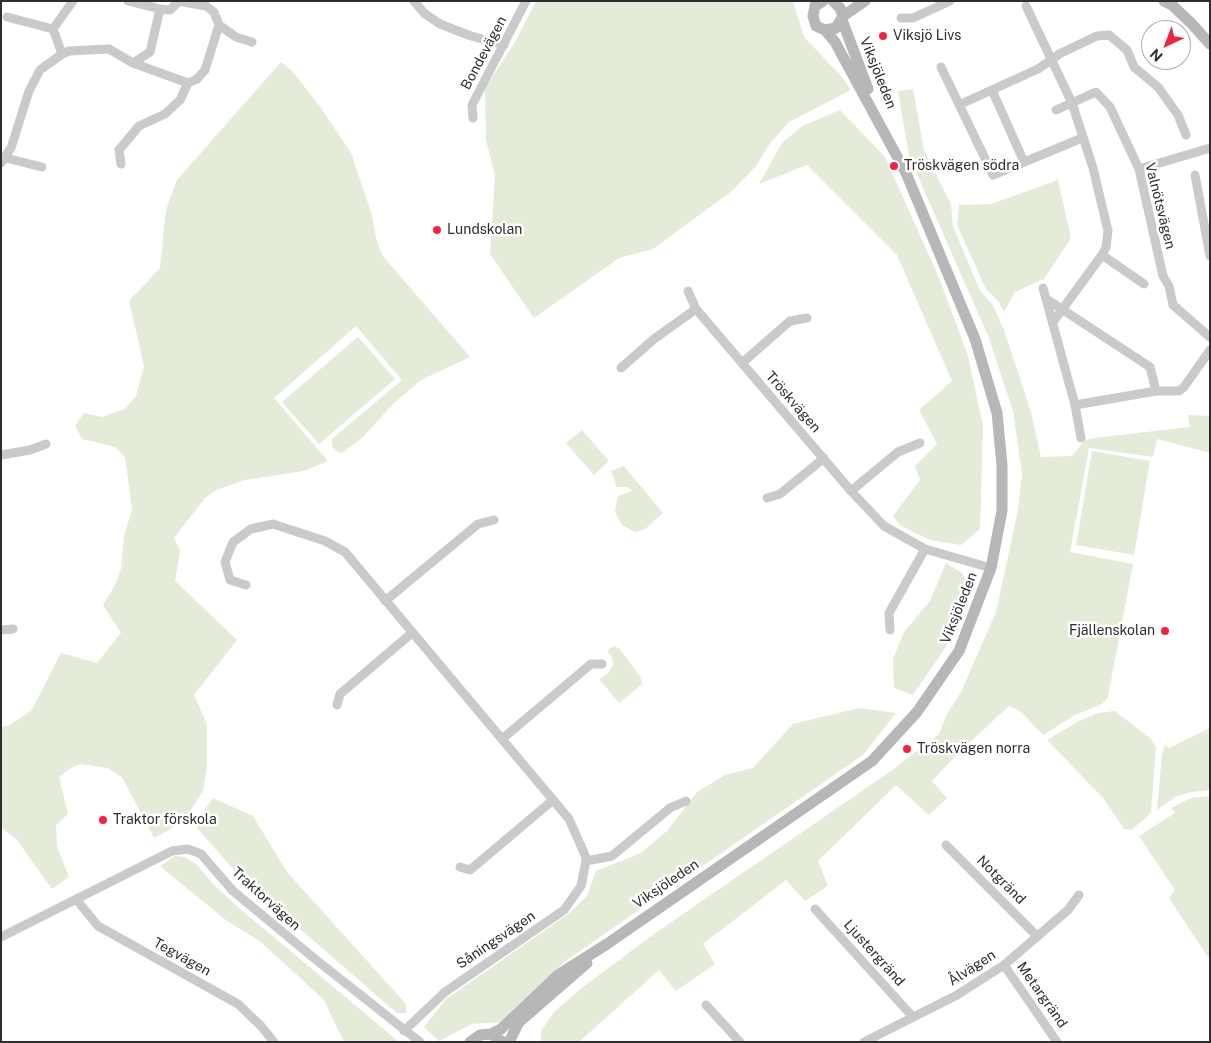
<!DOCTYPE html>
<meta charset="utf-8">
<style>
body{margin:0}
#map{position:relative;width:1211px;height:1043px;overflow:hidden;background:#fff;font-family:"Public Sans",sans-serif}
canvas{display:block}
.frame{position:absolute;inset:0;border:2px solid #2d2d2d;pointer-events:none}
.north{position:absolute;left:1141px;top:20px;width:50px;height:50px;box-sizing:border-box;background:#fff;border:1px solid #ababab;border-radius:50%;rotate:223deg;font-size:14px;font-weight:700;line-height:20px;text-align:center;color:#2d2d2d}
.north::after{content:'';display:block;margin:auto;width:18px;height:22px;background:#ee2443;clip-path:polygon(50% 0,100% 100%,50% 72%,0 100%)}
</style>
<div id="map">
<canvas width="1211" height="1043"></canvas>
<div class="frame"></div>
<div class="north">N</div>
</div>
<script>
const context = document.querySelector('canvas').getContext('2d');
context.lineJoin = 'round';
function fillPath(path, color) {
  context.fillStyle = color;
  context.fill(path, 'evenodd');
}
function shape(rows) {
  const path = new Path2D();
  for (const r of rows) {
    path.moveTo(r[0], r[1]);
    for (let i = 2; i < r.length; i += 2) path.lineTo(r[i], r[i + 1]);
  }
  return path;
}
function trace(path, color, width, dash) {
  context.strokeStyle = color;
  context.lineWidth = width;
  context.lineCap = dash ? 'butt' : 'round';
  context.setLineDash(dash || []);
  context.stroke(path);
}
function drawText(font, color, halo, rows, align = 'center') {
  context.font = font + ' "Public Sans",sans-serif';
  context.lineWidth = 5;
  context.setLineDash([]);
  context.textBaseline = 'middle';
  context.strokeStyle = halo;
  context.fillStyle = color;
  for (const [text, x, y, turn = 0] of rows) {
    context.save();
    context.translate(x, y);
    context.rotate((+turn || 0) * Math.PI / 180);
    context.textAlign = isNaN(turn) ? turn : align;
    if (halo) context.strokeText(text, 0, 0);
    context.fillText(text, 0, 0);
    context.restore();
  }
}
const green = shape([
 [536,1,793,1,804,37,842,77,851,90,789,122,771,142,756,166,732,191,653,249,619,258,534,318,490,254,495,175,486,140,485,88,515,42],
 [281,62,293,72,321,108,351,153,372,215,376,238,382,255,470,357,421,380,393,404,363,437,342,453,336,451,332,446,332,439,402,380,356,326,274,398,328,461,304,471,245,480,216,490,204,499,174,538,180,551,175,581,237,640,194,695,207,724,207,766,203,791,189,813,169,830,154,838,122,777,108,768,80,764,71,768,59,777,68,814,56,825,57,846,69,877,52,889,17,840,1,827,1,727,8,726,31,711,61,653,97,663,121,633,103,605,115,585,121,569,124,536,132,510,125,457,115,447,82,439,75,426,84,413,102,417,125,409,136,396,144,366,129,301,160,268,166,210,177,180],
 [913,89,924,150,951,204,953,226,980,291,993,305,1004,330,1031,412,1041,457,1072,456,1085,440,1094,438,1190,427,1188,415,1210,416,1210,453,1157,439,1153,457,1089,448,1070,552,1133,564,1108,697,1102,704,1075,715,1043,735,1021,712,1009,706,957,754,932,781,947,798,929,815,896,785,818,861,828,886,805,901,786,880,703,944,715,964,676,991,659,970,579,1042,541,1042,541,1031,554,1012,583,987,654,934,891,771,939,734,947,714,961,692,996,612,1018,510,1022,474,1013,411,989,338,909,156,898,91],
 [840,110,885,157,940,280,968,356,983,426,980,529,961,545,930,540,901,526,893,516,920,480,915,466,937,444,919,410,952,381,897,255,807,165,759,184,782,143,802,126],
 [1058,180,1071,238,1044,279,1015,292,1004,312,998,301,986,289,957,225,959,205,991,204],
 [358,337,395,379,319,444,282,402],
 [582,430,609,461,594,475,566,443],
 [1092,451,1150,461,1134,555,1076,545],
 [624,466,663,513,644,530,635,532,622,525,615,512,618,496,632,491,628,487,617,487,611,471],
 [946,563,962,573,967,584,949,642,913,695,894,688,893,659,904,632,930,601],
 [613,646,619,648,640,676,642,684,619,703,599,679,608,673,613,665,612,657,607,651],
 [859,708,896,713,863,755,564,962,500,1022,472,1024,439,1041,424,1027,446,999,567,915,587,896,596,871,641,853,667,831,697,792,725,775,753,768,793,724],
 [1115,711,1151,739,1156,747,1151,813,1131,830,1124,829,1103,798,1047,740,1079,721,1098,713],
 [1210,728,1210,790,1191,792,1175,797,1157,810,1162,755,1165,745,1169,748],
 [1210,796,1210,960,1169,898,1175,890,1139,836,1175,813,1171,808,1191,798],
 [213,798,253,816,287,872,406,1004,406,1013,397,1013,242,879,197,828,196,822],
 [175,856,185,857,196,864,214,885,239,908,399,1042,344,1042,324,1000,261,942,227,921,160,866]
]);
const street = shape([
 [128,1,160,9,150,52,133,63],
 [414,1,424,13,440,24,471,36,504,45],
 [1026,6,1072,103,1093,168,1108,231,1106,247,1102,255],
 [160,9,170,10,178,2],
 [7,17,53,29],
 [901,18,913,18,950,1],
 [219,25,236,37,252,42],
 [62,54,53,29,73,1],
 [941,67,993,175,1082,138],
 [992,90,1024,162],
 [961,104,1038,69,1061,53,1097,36,1109,35,1127,50,1134,67,1158,87,1178,115,1186,135],
 [1056,110,1096,92,1110,107,1139,169,1163,276,1169,286,1173,305,1210,337],
 [473,118,472,105,526,1],
 [6,158,42,167],
 [1,163,11,148,29,91,40,70,62,54,69,51,109,49,133,63,188,83],
 [121,164,119,150,139,126,165,114,180,100,188,83,197,79,205,70,219,25,214,12,206,6,178,1],
 [1139,169,1210,148],
 [1195,175,1210,256],
 [1043,288,1075,405,1081,438],
 [688,291,696,309,851,491,884,526,925,549,991,568],
 [1048,300,1150,367,1156,391],
 [1053,322,1102,255,1144,284],
 [742,363,790,321,807,318],
 [621,368,654,339,696,309],
 [1075,405,1156,391,1179,391,1184,387,1210,350],
 [1,455,30,450,46,444],
 [851,491,898,452,920,443],
 [767,498,780,494,824,458],
 [246,585,230,580,225,562,233,542,251,529,273,524,325,541,345,552,569,819,585,855,586,861,581,886,564,910,445,992,404,1031],
 [385,601,478,524,494,520],
 [1,630,13,629],
 [890,630,889,613,925,549],
 [337,705,340,694,412,633],
 [502,739,591,664,602,664],
 [946,845,1036,935],
 [586,861,612,856,670,808,686,801],
 [460,867,470,870,553,800],
 [76,899,98,926,238,1004,261,1026,274,1042],
 [815,909,912,1016],
 [1,937,172,851,188,849,201,854,233,891,315,959,420,1042],
 [1004,965,1057,1042],
 [706,1005,740,1042],
 [864,1042,957,995,1004,965,1068,910,1079,895]
]);
const secondary = shape([
 [823,1,815,6,813,16,816,26,825,30,836,28,843,16,840,8,833,1],
 [1164,1,1172,5,1192,24,1210,44],
 [843,16,865,1],
 [842,20,868,89],
 [491,1034,501,1029,558,975,607,944,872,761,917,712,959,651,991,568,1002,511,1002,465,997,413,975,339,906,173,835,42,825,30],
 [470,1042,480,1035,491,1034,503,1042],
 [509,1042,519,1022,587,963]
]);
const markers = [
 [883,36,5,"#ee2443"],
 [894,166,5,"#ee2443"],
 [437,230,5,"#ee2443"],
 [1165,631,5,"#ee2443"],
 [907,749,5,"#ee2443"],
 [103,820,5,"#ee2443"]
];
const poiNames = [
 ["Viksjö Livs",893,36],
 ["Tröskvägen södra",904,166],
 ["Lundskolan",447,230],
 ["Fjällenskolan",1155,631,"right"],
 ["Tröskvägen norra",917,749],
 ["Traktor förskola",113,820]
];
const streetNames = [
 ["Bondevägen",484,53,-62],
 ["Viksjöleden",878,73,68],
 ["Valnötsvägen",1160,206,76],
 ["Tröskvägen",793,402,49],
 ["Viksjöleden",959,608,-68],
 ["Notgränd",1001,880,45],
 ["Viksjöleden",666,884,-34],
 ["Traktorvägen",266,899,42],
 ["Såningsvägen",496,940,-34],
 ["Ljustergränd",874,953,48],
 ["Tegvägen",182,957,29],
 ["Ålvägen",972,968,-33],
 ["Metargränd",1042,995,55]
];
fillPath(green, '#e4ebd9');
trace(street, '#cacaca', 9);
trace(secondary, '#b7b7b7', 11);
for (const [x, y, r, color] of markers) {
  const dot = new Path2D();
  dot.arc(x, y, r, 0, 2 * Math.PI);
  context.fillStyle = color;
  context.fill(dot);
  trace(dot, '#fff', 2);
}
drawText('14px', '#2d2d2d', '#fff', poiNames, 'left');
drawText('14px', '#2d2d2d', '#fff', streetNames);
</script>
